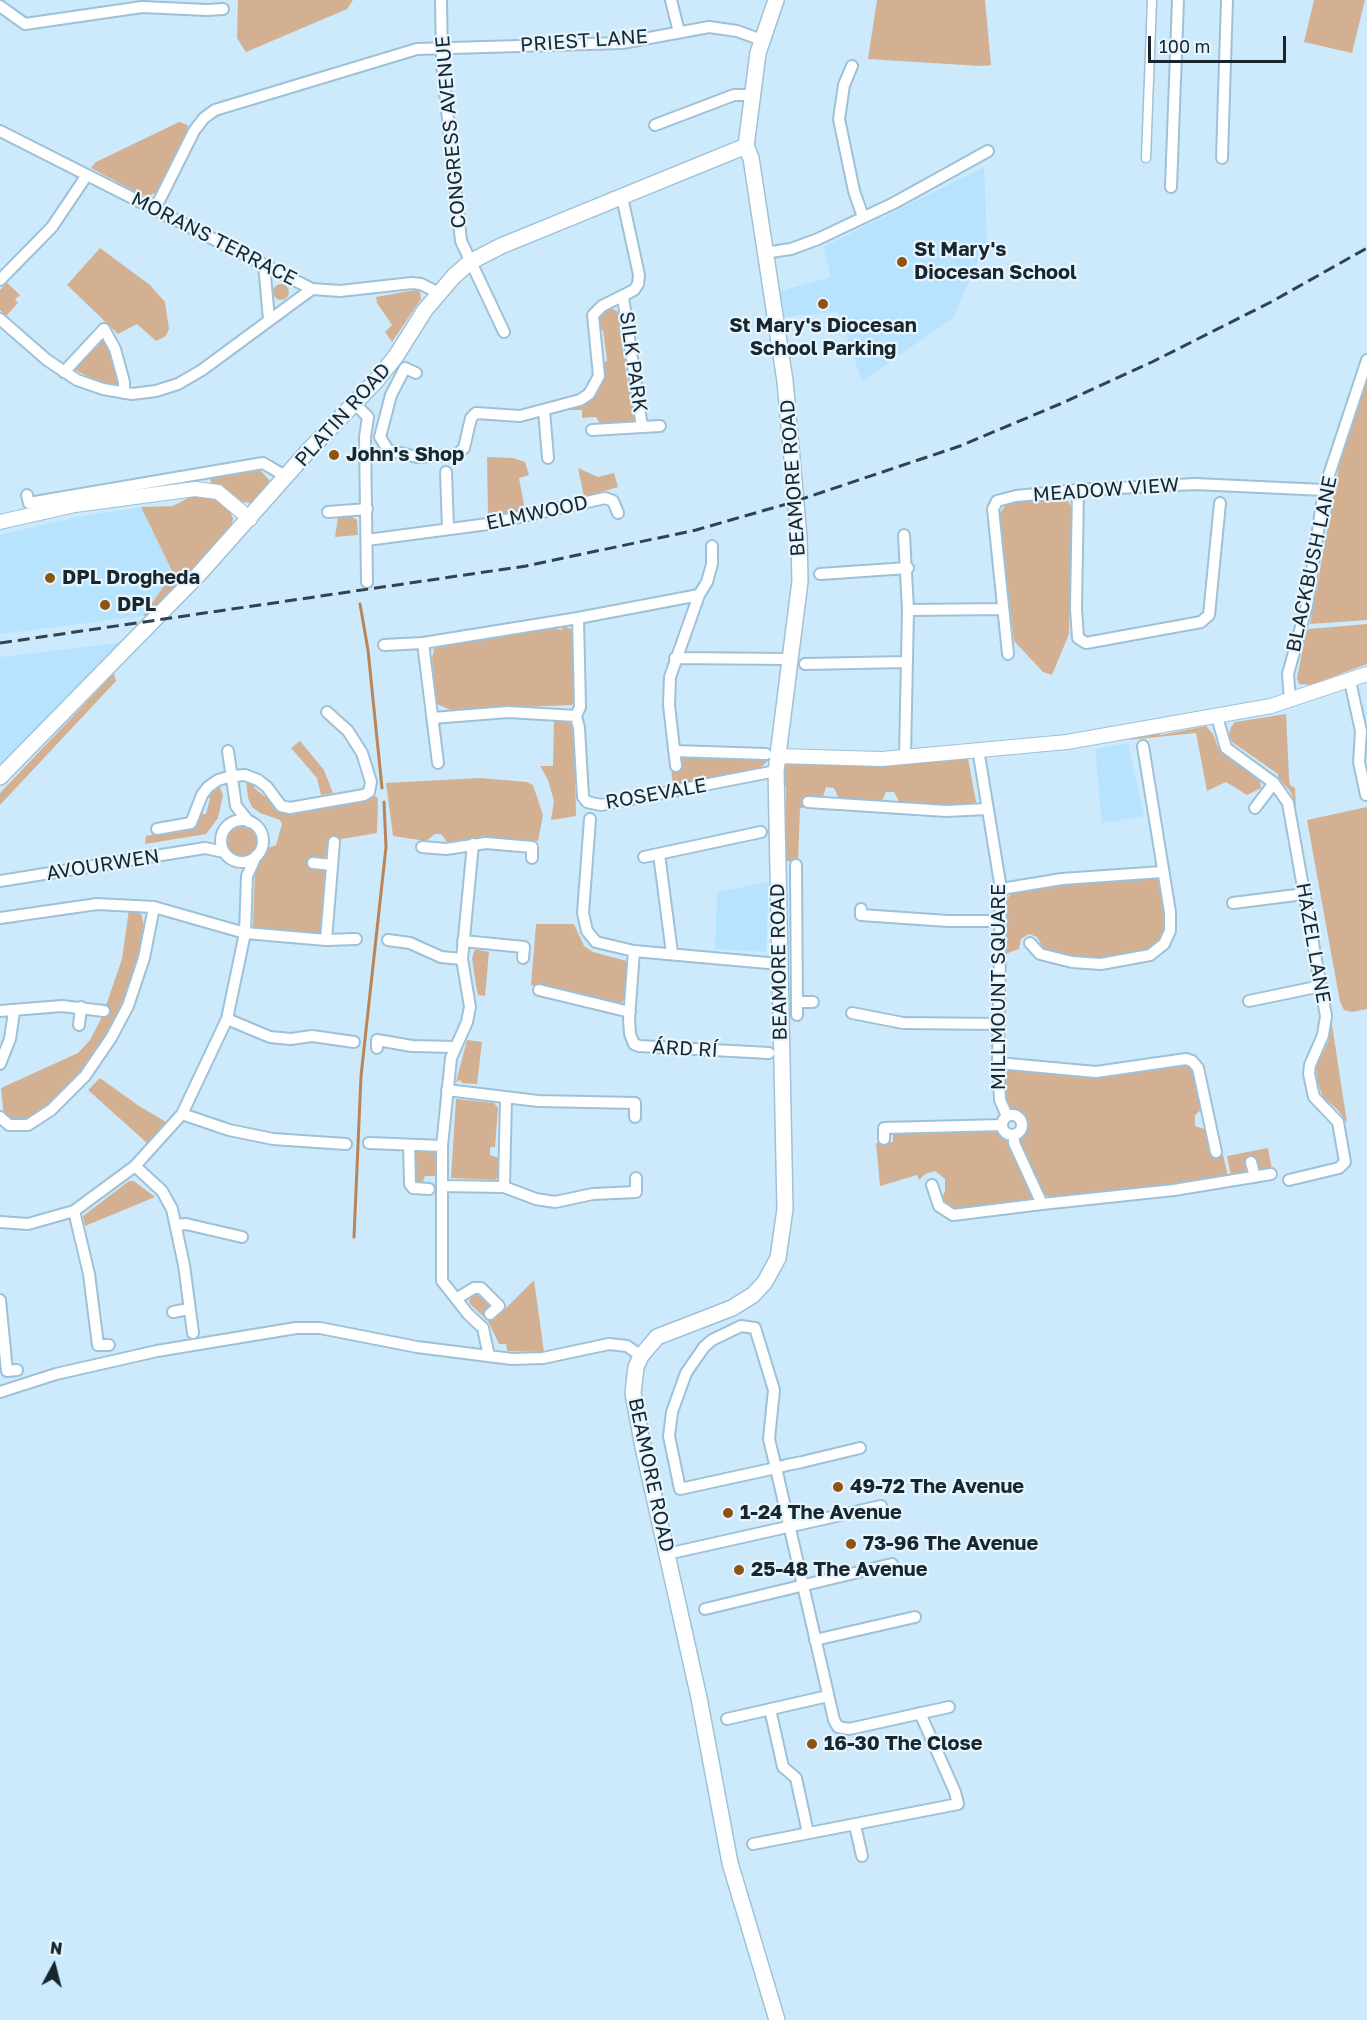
<!DOCTYPE html>
<meta charset="utf-8">
<style>
body{margin:0}
#map{position:relative;width:1367px;height:2020px;overflow:hidden;background:#cdeafc;font-family:"Golos Text",sans-serif}
canvas{display:block}
.north{position:absolute;left:24px;top:1936px;width:60px;height:60px;-webkit-text-stroke:4px #e6f5fe;paint-order:stroke;rotate:7deg;font-size:16px;font-weight:700;line-height:24px;text-align:center;color:#18262e}
.north::after{content:'';display:block;margin:auto;width:21px;height:27px;background:#18262e;clip-path:polygon(50% 0,100% 100%,50% 72%,0 100%)}
.scale{position:absolute;left:1148px;top:36px;width:138px;height:27px;box-sizing:border-box;border:3px solid #18262e;border-top:0;padding-left:8px;font-size:18px;line-height:21px;white-space:nowrap;color:#18262e;-webkit-text-stroke:4px #e6f5fe;paint-order:stroke}
</style>
<div id="map">
<canvas width="1367" height="2020"></canvas>
<div class="north">N</div>
<div class="scale">100 m</div>
</div>
<script>
const context = document.querySelector('canvas').getContext('2d');
context.lineJoin = 'round';
function fillPath(path, color) {
  context.fillStyle = color;
  context.fill(path, 'evenodd');
}
function shape(rows) {
  const path = new Path2D();
  for (const r of rows) {
    if (r.length === 3) {
      path.moveTo(r[0] + r[2], r[1]);
      path.arc(r[0], r[1], r[2], 0, 2 * Math.PI);
      continue;
    }
    path.moveTo(r[0], r[1]);
    for (let i = 2; i < r.length; i += 2) path.lineTo(r[i], r[i + 1]);
  }
  return path;
}
function trace(path, color, width, dash) {
  context.strokeStyle = color;
  context.lineWidth = width;
  context.lineCap = dash ? 'butt' : 'round';
  context.setLineDash(dash || []);
  context.stroke(path);
}
function drawText(font, color, halo, rows, align = 'center') {
  context.font = font + ' "Golos Text",sans-serif';
  context.lineWidth = 4.5;
  context.setLineDash([]);
  context.textBaseline = 'middle';
  context.strokeStyle = halo;
  context.fillStyle = color;
  for (const [text, x, y, turn = 0] of rows) {
    context.save();
    context.translate(x, y);
    context.rotate((+turn || 0) * Math.PI / 180);
    context.textAlign = isNaN(turn) ? turn : align;
    if (halo) context.strokeText(text, 0, 0);
    context.fillText(text, 0, 0);
    context.restore();
  }
}
const built = shape([
 [984,167,987,240,953,318,862,381,838,312,784,317,781,291,831,277,823,247],
 [141,507,173,573,143,616,0,634,0,535,72,518],
 [126,642,0,763,0,657],
 [1128,743,1144,816,1102,823,1095,749],
 [769,882,766,952,715,949,717,892]
]);
const green = shape([
 [238,0,353,0,347,9,246,52,237,38],
 [877,0,985,0,991,65,980,66,868,59],
 [1314,0,1365,0,1352,53,1304,42],
 [179,122,188,125,186,133,156,193,148,196,141,195,91,168,96,162],
 [100,248,150,285,165,302,169,329,166,336,156,341,137,324,118,334,67,285],
 [7,283,20,295,15,299,18,303,6,316,0,310,0,290],
 [281,292,8],
 [415,290,420,291,421,299,392,342,385,332,392,325,377,303,376,297],
 [611,308,617,311,621,318,623,327,620,328,624,359,628,359,628,365,625,366,632,406,635,406,634,424,601,425,596,417,582,418,582,410,557,410,593,396,600,389,605,374,603,362,607,361,603,330,600,330,598,317,605,309],
 [105,335,122,381,119,386,93,379,71,368],
 [1367,375,1367,620,1310,624,1339,466],
 [487,457,513,458,525,462,529,475,519,478,525,510,488,517],
 [578,468,598,477,614,473,618,487,584,497],
 [259,469,271,482,252,503,242,502,229,491,211,483,210,478],
 [209,495,230,510,233,519,231,528,151,615,143,616,173,573,141,507,173,506,190,497],
 [1059,498,1068,501,1072,508,1069,634,1052,675,1043,672,1014,641,999,514,1008,502],
 [351,516,357,520,358,535,335,537,338,517],
 [1367,624,1367,664,1311,685,1299,684,1297,678,1306,632,1309,629],
 [562,625,573,630,575,697,572,705,451,710,437,704,432,658,435,645,550,627,562,630],
 [114,673,116,681,0,805,0,793],
 [1286,714,1289,778,1290,785,1295,788,1296,808,1291,792,1278,778,1278,774,1232,742,1229,735,1231,727,1235,722],
 [554,720,567,720,574,727,576,816,551,820,554,801,548,780,540,766,553,766],
 [1206,726,1213,734,1218,747,1260,781,1261,788,1247,795,1226,782,1207,791,1196,733,1128,740,1156,732,1160,735],
 [300,741,324,770,333,793,321,795,317,778,291,748],
 [967,753,977,807,900,803,894,792,886,792,883,799,877,802,839,799,834,788,826,787,823,797,808,798,807,807,800,808,798,862,786,861,786,786,781,785,784,766,789,760],
 [678,755,743,757,749,760,769,760,760,768,673,786,671,768,679,768],
 [480,778,527,782,533,785,543,815,538,841,478,838,448,843,441,834,435,834,426,841,393,836,386,783],
 [246,780,256,783,254,788,285,812,362,801,373,795,378,798,377,833,330,841,328,854,312,867,325,870,327,874,321,933,315,936,253,927,255,870,268,848,276,845,282,824,280,820,260,813,252,807,248,798],
 [219,785,223,795,218,818,206,834,145,844,146,836,190,827,197,823,201,814,206,814,210,798,207,796],
 [1367,807,1367,1009,1352,1012,1344,1010,1340,1002,1307,820],
 [242,841,16],
 [1153,877,1160,881,1167,918,1163,938,1149,952,1100,959,1046,953,1037,937,1029,934,1021,939,1019,949,1005,954,1007,899,1012,892,1058,883],
 [129,909,141,914,144,925,133,977,108,1034,79,1076,46,1108,25,1121,12,1121,4,1117,1,1088,78,1053,90,1040,102,1017,122,959],
 [536,924,574,924,584,946,593,952,627,961,625,999,621,1003,587,999,531,985],
 [475,949,489,952,485,996,478,995,476,986,472,958],
 [1331,1018,1347,1123,1338,1110,1323,1097,1317,1081,1316,1066,1329,1040,1326,1038],
 [467,1040,482,1042,477,1084,462,1083,460,1080,456,1082],
 [1183,1063,1195,1070,1202,1109,1195,1115,1195,1126,1207,1130,1213,1155,1223,1155,1228,1176,1167,1187,1051,1198,1044,1194,1021,1146,1021,1139,1026,1127,1024,1118,1007,1106,1004,1071,1006,1068,1109,1075],
 [100,1078,139,1106,166,1122,147,1143,88,1090],
 [456,1099,494,1103,498,1108,495,1147,490,1147,490,1155,499,1158,498,1177,495,1180,451,1178],
 [999,1130,1007,1137,1015,1153,1033,1196,1029,1201,957,1212,940,1202,945,1191,945,1179,935,1171,925,1174,919,1180,917,1175,880,1186,876,1143,893,1142,893,1133],
 [1268,1148,1272,1170,1248,1170,1231,1176,1227,1156],
 [418,1150,435,1153,435,1176,425,1176,422,1184,414,1181,414,1154],
 [129,1181,134,1181,155,1197,85,1226,83,1216],
 [534,1280,544,1352,507,1351,506,1344,499,1344,488,1321,470,1304,469,1300,475,1294,479,1296,489,1305,486,1314,494,1320]
]);
const stream = shape([
 [360,604,368,650,382,788],
 [354,1237,361,1076,386,847,384,802]
]);
const pedestrian = shape([
 [1146,158,1152,0]
]);
const minor = shape([
 [441,0,442,63,461,241,504,332],
 [671,0,679,32],
 [0,6,25,24,142,7,207,10,223,9],
 [852,66,844,85,839,119,854,191,863,217],
 [655,125,734,95,751,95],
 [0,131,312,289,340,291,412,283,421,284,439,293],
 [1222,158,1227,0],
 [1171,187,1178,0],
 [155,209,194,131,204,118,215,110,417,49,622,43,709,27,737,31,762,40],
 [764,253,791,249,818,239,894,203,988,151],
 [264,265,269,319],
 [0,280,52,227,87,175],
 [623,297,642,427],
 [0,319,47,360,77,380,103,389,132,394,156,391,178,384,202,370,312,289],
 [64,372,104,329,115,349,124,382,124,393],
 [416,373,405,368,391,395,380,437,388,450,417,457,455,455,460,452,464,448,471,418,476,413,520,416,580,400,589,394,599,376,593,315,602,306,634,290,638,284,639,275,622,197],
 [355,404,368,417,365,437,367,582],
 [544,410,548,458],
 [592,430,660,426],
 [446,472,448,529],
 [1078,490,1076,609,1078,638,1086,643,1201,622,1209,615,1220,503],
 [27,495,29,503,263,463,287,477],
 [328,512,367,509],
 [904,535,908,610,905,756],
 [367,540,488,524,605,498,613,501,618,513],
 [712,546,712,564,707,582,699,595,578,618,580,707,576,716,579,728,583,797,587,802,601,805,776,771],
 [820,574,908,568],
 [908,610,1002,609],
 [423,643,438,763],
 [384,645,423,643,578,618],
 [1008,654,993,509,997,501,1016,496,1078,490,1195,484,1324,490],
 [675,658,789,659],
 [805,664,906,662],
 [1350,681,1361,731,1359,762,1366,795],
 [1290,701,1288,674,1307,605,1324,490,1367,360],
 [1217,717,1226,748,1274,783,1288,803,1326,1016,1323,1035,1310,1065,1309,1074,1314,1097,1338,1122,1345,1162,1339,1168,1289,1180],
 [433,718,508,712,576,716],
 [978,749,1001,889,998,1063,1000,1100,1007,1116],
 [228,751,236,806,249,822],
 [674,751,766,754],
 [676,766,669,705,670,677,699,595],
 [808,802,946,811,987,809],
 [1255,808,1274,783],
 [590,819,583,913,587,931,596,942,634,951,779,964],
 [242,841,21],
 [157,829,191,823,202,795,208,787,218,780,232,776,245,775,258,780,267,787,281,806,290,808,364,795,369,792,371,782,362,753,348,731,327,712],
 [473,844,462,959,470,1007,467,1022,451,1058,442,1146,442,1281,468,1314,483,1328,489,1356],
 [422,847,446,849,486,843,532,847,532,858],
 [659,854,672,953],
 [644,857,761,832],
 [313,863,332,865],
 [796,865,797,1015],
 [0,881,205,848,224,852],
 [1001,889,1062,879,1162,872],
 [1233,903,1304,894],
 [861,909,861,915,948,921,1002,921],
 [0,918,97,904,154,907],
 [326,940,334,842],
 [388,940,410,943,441,957,462,959],
 [463,941,524,947,523,958],
 [1030,943,1040,954,1072,962,1101,964,1150,955,1164,944,1170,931,1170,912,1143,746],
 [634,951,629,1019,630,1034,634,1044,639,1046,769,1053],
 [539,990,630,1012],
 [1249,1001,1321,986],
 [797,1002,813,1002],
 [0,1011,62,1006,104,1011],
 [852,1013,903,1023,999,1024],
 [227,1019,270,1037,291,1039,312,1036,354,1042],
 [79,1025,81,1007],
 [377,1048,377,1040,412,1046,455,1047],
 [998,1063,1096,1072,1186,1059,1192,1061,1198,1068,1216,1152],
 [0,1064,10,1039,14,1012],
 [447,1090,538,1101,635,1103,635,1117],
 [182,1114,229,1130,273,1139,346,1144],
 [1012,1125,10],
 [0,1117,9,1125,28,1125,51,1110,85,1076,111,1038,128,1006,144,958,154,907,245,933,326,940,356,939],
 [1014,1135,1014,1143,1042,1204,1174,1190,1271,1174],
 [884,1139,884,1128,1002,1125],
 [369,1143,442,1146],
 [409,1145,410,1184,413,1188,429,1189],
 [1251,1162,1255,1177],
 [135,1166,162,1191,172,1209,184,1265,193,1333],
 [932,1185,939,1206,953,1215,1042,1204],
 [442,1186,504,1187,536,1199,555,1202,593,1194,636,1192,636,1178],
 [504,1187,506,1098],
 [74,1211,89,1274,98,1345,109,1345],
 [0,1222,28,1224,74,1211,135,1166,182,1114,227,1019,245,933,247,876,256,856],
 [177,1225,186,1224,242,1237],
 [456,1299,474,1288,481,1288,499,1306,490,1314],
 [0,1300,7,1371,17,1370],
 [173,1312,189,1309],
 [0,1392,56,1374,157,1351,296,1328,320,1328,417,1347,512,1359,543,1358,609,1344,627,1346,641,1356],
 [860,1448,802,1462,787,1465,776,1468,680,1489,669,1436,672,1412,686,1373,704,1347,712,1340,741,1326,755,1328,774,1390,769,1439,776,1468,834,1720,838,1727,849,1729,949,1707],
 [667,1554,881,1506],
 [705,1609,892,1564],
 [815,1640,915,1617],
 [770,1709,783,1767,796,1778,808,1833],
 [727,1719,828,1696],
 [855,1825,862,1856],
 [753,1844,958,1804,955,1792,920,1713]
]);
const tertiary = shape([
 [0,522,75,505,195,489,218,492,250,519],
 [777,756,882,759,1067,742,1271,706,1367,674]
]);
const secondary = shape([
 [746,146,751,158,785,381,799,537,800,581,776,771,785,1209,778,1258,765,1282,753,1295,732,1308,657,1337,641,1356,636,1367,633,1393,643,1447,699,1698,730,1863,777,2020],
 [746,146,758,53,776,0],
 [0,777,200,573,309,450,376,381,396,356,425,310,454,276,470,262,501,246,746,146]
]);
const rail = shape([
 [0,643,526,566,696,530,790,503,960,446,1060,404,1152,362,1271,302,1367,248]
]);
const markers = [
 [902,262,6,"#8f5312"],
 [823,304,6,"#8f5312"],
 [334,455,6,"#8f5312"],
 [50,578,6,"#8f5312"],
 [105,605,6,"#8f5312"],
 [838,1487,6,"#8f5312"],
 [728,1513,6,"#8f5312"],
 [851,1544,6,"#8f5312"],
 [739,1570,6,"#8f5312"],
 [812,1744,6,"#8f5312"]
];
const streetNames = [
 ["PRIEST LANE",584,41,-4],
 ["CONGRESS AVENUE",451,132,-95],
 ["MORANS TERRACE",214,239,27],
 ["SILK PARK",633,362,82],
 ["PLATIN ROAD",343,415,-48],
 ["BEAMORE ROAD",793,478,-94],
 ["MEADOW VIEW",1106,490,-4],
 ["ELMWOOD",537,513,-12],
 ["BLACKBUSH LANE",1312,564,-78],
 ["ROSEVALE",656,794,-10],
 ["AVOURWEN",103,865,-9],
 ["HAZEL LANE",1313,943,80],
 ["BEAMORE ROAD",779,962,-91],
 ["MILLMOUNT SQUARE",999,987,-90],
 ["ÁRD RÍ",685,1049,3],
 ["BEAMORE ROAD",651,1475,78]
];
const poiNames = [
 ["St Mary's",914,250],
 ["Diocesan School",914,273],
 ["St Mary's Diocesan",823,326,"center"],
 ["School Parking",823,349,"center"],
 ["John's Shop",346,455],
 ["DPL Drogheda",62,578],
 ["DPL",117,605],
 ["49-72 The Avenue",850,1487],
 ["1-24 The Avenue",740,1513],
 ["73-96 The Avenue",863,1544],
 ["25-48 The Avenue",751,1570],
 ["16-30 The Close",824,1744]
];
fillPath(built, '#b8e3ff');
fillPath(green, '#d4b092');
trace(stream, '#b98558', 3);
trace(pedestrian, '#9ec1d7', 11);
trace(minor, '#9ec1d7', 14);
trace(tertiary, '#9ec1d7', 16);
trace(secondary, '#9ec1d7', 18);
trace(pedestrian, '#fff', 8);
trace(minor, '#fff', 10);
trace(tertiary, '#fff', 14);
trace(secondary, '#fff', 15);
trace(rail, '#33434d', 3, [12, 6]);
for (const [x, y, r, color] of markers) {
  const dot = new Path2D();
  dot.arc(x, y, r, 0, 2 * Math.PI);
  context.fillStyle = color;
  context.fill(dot);
  trace(dot, '#e6f5fe', 2);
}
drawText('20px', '#18262e', '#e6f5fe', streetNames);
drawText('bold 20px', '#18262e', '#e6f5fe', poiNames, 'left');
</script>
